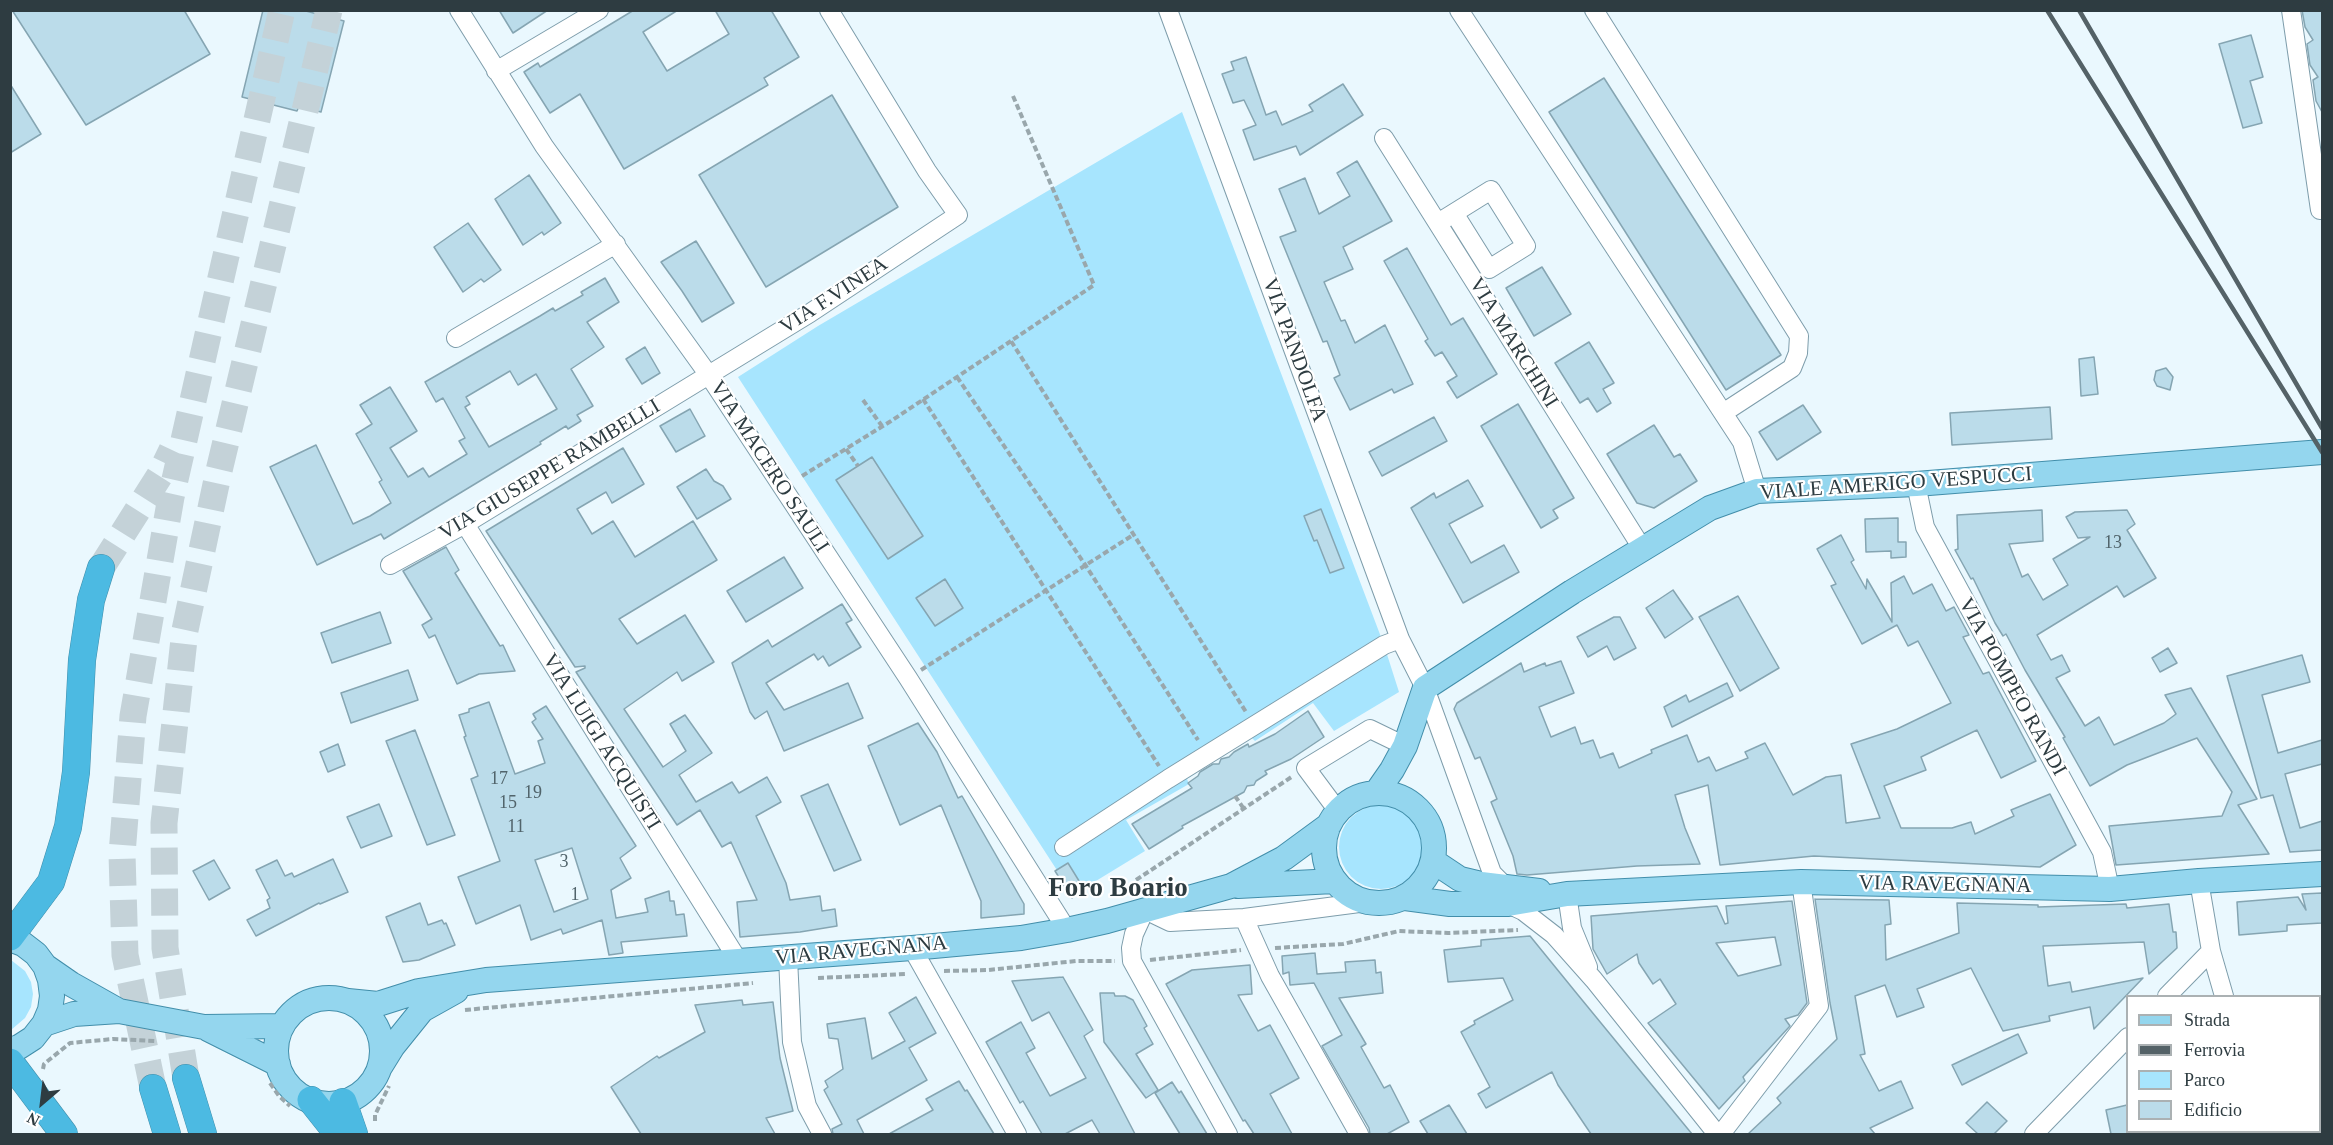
<!DOCTYPE html>
<style>
body{margin:0}
#map{position:relative;width:2333px;height:1145px;overflow:hidden;background:#eaf8fe;font-family:"Times New Roman",serif}
canvas{display:block}
.frame{position:absolute;inset:0;border:12px solid #2e3c41;pointer-events:none}
.legend{position:absolute;left:2126px;top:995px;width:195px;height:138px;box-sizing:border-box;background:#fff;border:2px solid #abb1b3;margin:0;padding:8px 10px;list-style:none;font-size:18px;color:#2e3c41}
.legend li{display:flex;align-items:center;gap:12px;height:30px}
.legend b{width:30px;border:2px solid #abb1b3}
.north{position:absolute;left:12px;top:1073px;width:60px;height:60px;-webkit-text-stroke:4px #fff;paint-order:stroke;rotate:208deg;font-size:16px;font-weight:700;line-height:24px;text-align:center;color:#2e3c41}
.north::after{content:'';display:block;margin:auto;width:21px;height:27px;background:#2e3c41;clip-path:polygon(50% 0,100% 100%,50% 72%,0 100%)}
</style>
<div id="map">
<canvas width="2333" height="1145"></canvas>
<div class="frame"></div>
<ul class="legend">
<li><b style="height:8px;background:#94d6ee"></b>Strada</li>
<li><b style="height:8px;background:#546267"></b>Ferrovia</li>
<li><b style="height:16px;background:#a7e5fe"></b>Parco</li>
<li><b style="height:16px;background:#bbdcea"></b>Edificio</li>
</ul>
<div class="north">N</div>
</div>
<script>
const context = document.querySelector('canvas').getContext('2d');
context.lineJoin = 'round';
function fillPath(path, color) {
  context.fillStyle = color;
  context.fill(path, 'evenodd');
}
function shape(rows) {
  const path = new Path2D();
  for (const r of rows) {
    if (r.length === 3) {
      path.moveTo(r[0] + r[2], r[1]);
      path.arc(r[0], r[1], r[2], 0, 2 * Math.PI);
      continue;
    }
    path.moveTo(r[0], r[1]);
    for (let i = 2; i < r.length; i += 2) path.lineTo(r[i], r[i + 1]);
  }
  return path;
}
function trace(path, color, width, dash) {
  context.strokeStyle = color;
  context.lineWidth = width;
  context.lineCap = dash ? 'butt' : 'round';
  context.setLineDash(dash || []);
  context.stroke(path);
}
function drawText(font, color, halo, rows, align = 'center') {
  context.font = font + ' "Times New Roman",serif';
  context.lineWidth = 4.5;
  context.setLineDash([]);
  context.textBaseline = 'middle';
  context.strokeStyle = halo;
  context.fillStyle = color;
  for (const [text, x, y, turn = 0] of rows) {
    context.save();
    context.translate(x, y);
    context.rotate((+turn || 0) * Math.PI / 180);
    context.textAlign = isNaN(turn) ? turn : align;
    if (halo) context.strokeText(text, 0, 0);
    context.fillText(text, 0, 0);
    context.restore();
  }
}
const green = shape([
 [1182,112,1384,645,1399,692,1334,731,1313,703,1255,741,1250,736,1187,779,1189,784,1126,820,1145,851,1073,895,738,377,818,326],
 [1381,847,42],
 [11,960,25,971,31,982,33,994,31,1007,25,1018,11,1030]
]);
const building = shape([
 [12,10,184,10,210,54,86,125,12,10],
 [263,10,302,10,344,21,321,112,299,106,297,111,242,97,263,10],
 [499,10,548,10,513,33,499,10],
 [634,10,678,10,643,32,667,71,729,34,715,10,771,10,799,57,764,78,768,85,624,169,580,94,550,113,524,72,538,63,540,67,634,10],
 [2302,10,2322,10,2322,112,2316,101,2313,80,2318,77,2310,65,2307,44,2313,40,2305,27,2302,10],
 [2251,35,2263,77,2250,81,2262,123,2243,128,2219,44,2251,35],
 [1246,57,1266,115,1276,111,1282,125,1313,111,1309,105,1343,84,1363,115,1300,155,1296,146,1254,160,1243,130,1256,125,1244,100,1233,103,1222,74,1234,70,1231,62,1246,57],
 [1604,78,1781,355,1726,390,1549,112,1604,78],
 [10,84,41,134,10,153,10,84],
 [832,95,898,207,766,287,699,175,832,95],
 [1357,161,1392,221,1343,247,1353,269,1324,282,1341,321,1345,320,1355,343,1385,325,1413,384,1394,393,1392,389,1350,410,1334,378,1340,375,1327,341,1323,342,1280,237,1296,231,1279,189,1305,178,1319,214,1350,196,1337,173,1357,161],
 [529,175,561,223,544,235,542,232,523,245,495,199,529,175],
 [468,223,501,270,484,282,481,279,463,292,434,247,468,223],
 [696,241,734,303,702,322,682,291,661,262,696,241],
 [1407,248,1451,325,1463,318,1497,374,1457,398,1447,382,1457,376,1442,352,1435,356,1425,341,1428,339,1384,261,1407,248],
 [1542,267,1571,314,1534,336,1506,288,1542,267],
 [605,278,619,302,587,322,604,347,571,369,593,406,577,415,581,421,568,429,566,426,540,442,541,444,384,539,381,534,317,565,270,467,316,445,353,524,370,516,391,503,379,482,382,480,356,434,372,424,360,405,390,387,417,431,390,448,408,477,423,468,429,477,467,454,459,441,465,438,443,398,436,402,425,382,540,316,553,308,555,311,583,295,581,292,605,278],
 [510,371,518,385,536,374,557,409,489,447,465,407,470,404,466,397,510,371],
 [1589,342,1614,383,1603,389,1611,403,1597,412,1588,398,1580,403,1555,363,1589,342],
 [645,347,660,373,642,384,626,359,645,347],
 [2094,357,2098,394,2081,396,2079,359,2094,357],
 [2166,368,2173,377,2170,390,2157,386,2154,380,2156,371,2166,368],
 [1518,404,1574,498,1553,510,1558,518,1541,528,1481,426,1518,404],
 [1803,405,1821,432,1777,460,1759,432,1803,405],
 [2050,407,2052,439,1952,445,1950,413,2050,407],
 [690,409,705,436,676,452,660,426,690,409],
 [1434,417,1447,441,1382,476,1369,452,1434,417],
 [1654,425,1674,457,1680,454,1697,481,1654,508,1637,503,1607,454,1654,425],
 [623,448,644,484,612,503,606,492,577,509,592,534,613,521,635,557,693,521,717,560,619,619,637,644,685,615,714,662,682,681,677,672,624,709,663,767,686,751,670,724,685,715,712,753,679,775,696,802,732,782,739,793,767,777,781,802,756,816,786,883,790,900,820,896,822,911,835,909,837,926,800,932,740,937,737,902,757,900,731,842,722,847,700,810,677,825,576,672,585,668,585,666,575,667,486,531,623,448],
 [872,457,923,536,888,559,836,480,872,457],
 [706,469,714,481,723,486,731,499,697,519,677,487,706,469],
 [1468,480,1483,506,1449,524,1471,563,1504,545,1519,572,1463,603,1411,508,1434,493,1436,498,1468,480],
 [1321,509,1344,568,1330,573,1317,540,1314,541,1304,516,1321,509],
 [2042,510,2043,541,2009,544,2022,577,2028,574,2043,600,2068,585,2053,559,2090,537,2078,538,2066,517,2075,512,2127,510,2135,524,2127,530,2156,578,2124,597,2117,586,2037,635,2051,660,2062,655,2070,671,2056,678,2085,726,2099,717,2114,745,2164,723,2176,714,2165,695,2191,688,2257,799,2238,805,2269,854,2116,865,2109,826,2222,816,2232,792,2197,738,2127,765,2090,786,2063,738,2065,737,2025,670,2006,634,2003,636,1995,623,1973,578,1971,579,1955,550,1958,549,1957,515,2042,510],
 [1898,518,1898,542,1906,542,1906,557,1891,558,1891,551,1866,552,1865,519,1898,518],
 [1841,535,1854,560,1851,562,1866,589,1867,579,1892,622,1891,583,1904,576,1913,594,1932,584,1946,611,1954,607,1969,635,1963,637,1983,674,1989,672,2036,761,2001,778,1977,730,1921,757,1926,770,1884,786,1901,828,1952,828,1971,822,1975,834,2014,816,2011,810,2050,794,2076,845,2040,867,1814,856,1720,865,1708,785,1675,795,1685,828,1700,864,1637,866,1527,875,1517,874,1513,856,1491,802,1497,799,1480,757,1475,759,1454,709,1457,703,1521,663,1524,672,1545,663,1546,666,1561,661,1574,693,1539,707,1551,737,1575,727,1581,744,1593,740,1600,758,1613,753,1619,768,1652,753,1651,750,1687,735,1698,762,1709,757,1716,771,1748,758,1745,752,1765,743,1793,795,1826,777,1841,775,1846,823,1880,818,1851,744,1897,729,1951,703,1918,641,1908,646,1897,625,1862,644,1831,586,1836,584,1817,549,1841,535],
 [446,547,459,570,455,573,500,646,503,645,515,671,479,674,457,684,435,635,429,638,422,625,432,619,403,571,446,547],
 [784,557,803,588,746,622,727,591,784,557],
 [945,579,963,608,935,626,916,598,945,579],
 [1673,590,1693,619,1665,638,1646,608,1673,590],
 [1738,596,1779,668,1740,691,1699,617,1738,596],
 [842,604,852,620,846,623,861,647,829,666,823,656,818,660,814,654,766,683,784,710,848,683,863,718,784,751,767,711,755,719,750,712,732,663,768,640,772,647,842,604],
 [380,612,391,643,332,663,321,633,380,612],
 [1614,617,1620,617,1636,648,1614,660,1607,646,1588,657,1577,637,1614,617],
 [2168,648,2177,663,2160,672,2152,658,2168,648],
 [2302,655,2310,682,2262,695,2278,753,2322,740,2322,764,2285,774,2300,828,2322,821,2322,850,2290,852,2273,795,2261,798,2227,676,2302,655],
 [408,670,418,700,351,723,341,693,408,670],
 [1727,683,1733,696,1672,727,1664,707,1686,695,1689,702,1727,683],
 [489,702,515,774,545,763,538,741,543,739,532,722,536,719,533,714,546,706,636,846,620,858,631,878,611,890,616,918,648,912,645,899,669,891,670,901,674,901,676,915,684,914,687,936,621,942,623,953,609,955,602,920,563,934,561,929,531,940,520,905,476,924,458,877,500,861,471,779,478,776,464,737,466,736,459,715,469,712,469,709,489,702],
 [572,848,588,899,554,912,535,860,572,848],
 [1308,711,1324,737,1291,759,1265,771,1267,774,1256,781,1254,785,1247,786,1244,792,1182,826,1183,828,1149,849,1132,824,1192,788,1188,783,1198,776,1200,772,1213,764,1219,764,1221,759,1229,757,1234,752,1248,744,1249,747,1275,734,1308,711],
 [918,723,937,752,958,798,962,796,1024,904,1024,914,981,918,981,901,941,805,900,825,868,746,918,723],
 [415,730,455,835,427,845,386,741,415,730],
 [338,744,345,765,328,772,320,752,338,744],
 [828,784,861,860,834,871,801,796,828,784],
 [379,804,392,836,361,848,347,817,379,804],
 [333,859,348,892,320,904,319,903,256,936,247,920,270,908,267,900,270,898,256,870,277,860,285,876,292,873,294,877,333,859],
 [214,860,230,888,209,900,193,871,214,860],
 [1068,863,1084,889,1072,898,1055,871,1068,863],
 [2322,893,2322,923,2287,925,2287,931,2239,935,2237,902,2298,897,2306,910,2302,894,2322,893],
 [1815,899,1889,900,1891,924,1885,925,1886,960,1959,933,1957,903,2038,905,2038,907,2126,904,2127,908,2169,904,2173,932,2176,932,2177,948,2149,974,2144,942,2043,946,2048,986,2070,982,2072,992,2143,978,2094,1029,2090,1007,2049,1016,2050,1021,2003,1031,1971,968,1917,989,1924,1007,1897,1017,1885,985,1855,996,1865,1054,1860,1055,1879,1091,1901,1081,1913,1108,1870,1128,1875,1134,1748,1134,1781,1103,1777,1098,1837,1039,1830,1003,1815,899],
 [1792,901,1807,1003,1798,1015,1785,1019,1790,1026,1743,1077,1745,1081,1719,1109,1648,1023,1676,1004,1660,979,1653,984,1639,963,1637,954,1607,974,1593,949,1591,916,1717,906,1725,924,1728,923,1726,906,1792,901],
 [1775,937,1781,965,1738,976,1716,943,1775,937],
 [420,903,428,925,442,920,444,924,446,923,455,945,419,960,403,962,386,917,420,903],
 [1530,936,1578,995,1692,1134,1591,1134,1558,1085,1552,1072,1486,1108,1478,1094,1490,1087,1461,1032,1475,1024,1474,1021,1513,1000,1503,978,1448,982,1444,950,1481,946,1481,940,1530,936],
 [1315,953,1317,974,1346,972,1345,962,1375,960,1376,973,1381,972,1383,993,1339,998,1366,1044,1361,1047,1384,1088,1390,1085,1409,1122,1387,1134,1370,1134,1369,1128,1322,1046,1342,1035,1314,983,1290,985,1289,972,1283,974,1282,956,1315,953],
 [1250,965,1252,994,1238,995,1258,1031,1270,1025,1299,1078,1270,1094,1292,1134,1254,1134,1245,1120,1243,1121,1166,984,1192,970,1250,965],
 [1063,977,1093,1030,1084,1036,1135,1134,1100,1134,1092,1120,1065,1134,1042,1134,1023,1101,1020,1103,986,1042,1021,1022,1035,1048,1026,1053,1050,1096,1086,1078,1049,1012,1032,1021,1012,981,1063,977],
 [1100,993,1114,993,1115,996,1125,996,1133,1000,1147,1026,1144,1028,1153,1044,1136,1054,1158,1090,1146,1098,1104,1042,1100,993],
 [916,997,936,1033,909,1048,927,1080,857,1120,864,1134,833,1134,832,1129,842,1124,824,1090,828,1087,825,1081,843,1069,838,1039,829,1038,827,1024,865,1018,872,1059,905,1041,889,1013,916,997],
 [742,1000,743,1005,773,1002,780,1058,793,1111,766,1118,775,1134,641,1134,611,1087,657,1056,659,1058,705,1032,695,1005,742,1000],
 [2018,1034,2027,1053,1962,1085,1952,1065,2018,1034],
 [959,1081,965,1091,967,1090,994,1134,889,1134,933,1110,926,1099,959,1081],
 [1172,1082,1179,1093,1181,1091,1207,1134,1180,1134,1155,1093,1172,1082],
 [1987,1102,2007,1121,1994,1134,1978,1134,1966,1123,1987,1102],
 [1449,1105,1467,1134,1428,1134,1420,1121,1449,1105],
 [2127,1105,2127,1134,2111,1134,2106,1110,2127,1105]
]);
const highwayTunnel = shape([
 [101,568,160,475,172,450],
 [186,1078,165,948,164,823,185,630,218,475,329,10],
 [153,1088,125,955,122,854,133,716,171,497,282,10]
]);
const path = shape([
 [1013,96,1094,285,1011,341,1246,712],
 [957,377,1086,566,1198,740],
 [923,399,1159,766],
 [863,400,882,426],
 [846,449,858,466],
 [802,476,891,421,1011,341],
 [921,670,1133,535],
 [1235,796,1244,809],
 [1136,880,1293,776],
 [1275,948,1343,944,1399,931,1448,933,1518,930],
 [1150,960,1241,950],
 [944,971,988,970,1076,961,1115,961],
 [818,978,906,974],
 [465,1010,753,983],
 [43,1069,44,1064,70,1043,113,1039,156,1041],
 [270,1083,279,1096,290,1106],
 [375,1121,375,1115,389,1086]
]);
const minor = shape([
 [459,10,544,146,708,374,908,678,1067,930],
 [1168,10,1400,639,1425,688,1492,873,1505,886],
 [1459,10,1742,442,1757,491],
 [1594,10,1799,336,1798,353,1792,368,1723,413],
 [2291,10,2320,210,2322,209],
 [496,71,599,10],
 [1384,138,1642,548],
 [1438,223,1491,190,1526,246,1489,269,1454,213],
 [456,338,616,244],
 [1916,484,1925,527,2102,852,2110,889],
 [465,524,738,960],
 [390,565,465,524,810,313,958,215,927,171,829,10],
 [1338,811,1306,768,1370,729,1405,746],
 [1064,847,1168,779,1384,645,1400,639],
 [2199,881,2211,951,2224,996],
 [1567,894,1572,928,1588,967],
 [1508,904,1523,911,1554,935,1594,980,1717,1134],
 [1244,918,1270,976,1359,1134],
 [912,948,1017,1134],
 [788,958,792,1042,807,1106,822,1134],
 [2167,996,2211,951],
 [2262,1132,2263,1134],
 [1228,1134,1132,961,1131,948,1134,934,1145,910,1170,922,1244,918,1367,902],
 [1721,1134,1819,1006,1801,882],
 [2034,1134,2128,1037]
]);
const major = shape([
 [1379,848,55],
 [1376,793,1392,770,1405,746,1425,688,1572,592,1710,508,1757,491,1916,484,2322,452],
 [1433,861,1460,879,1481,884,1539,891],
 [1238,886,1334,881],
 [1405,898,1450,904,1508,904,1567,894,1801,882,2110,889,2199,881,2322,874],
 [10,939,23,944,36,954,45,966,50,980,52,996,50,1010,44,1024,33,1038,19,1047,10,1050],
 [45,966,71,984,119,1011],
 [329,1051,53],
 [348,1001,378,1004,419,991,486,980,912,948,1021,938,1067,930,1107,921,1231,886,1284,858,1329,825],
 [44,1024,74,1014,119,1011,204,1027,282,1026],
 [208,1029,278,1064],
 [380,1067,393,1046,422,1010,456,991]
]);
const highway = shape([
 [10,937,51,882,68,827,76,772,82,660,91,600,101,568],
 [10,1062,64,1134],
 [186,1078,203,1134],
 [153,1088,167,1134],
 [311,1100,338,1134],
 [343,1102,354,1134]
]);
const rail = shape([
 [2047,10,2322,452],
 [2079,10,2322,428]
]);
const numberNames = [
 ["13",2113,543],
 ["17",499,779],
 ["19",533,793],
 ["15",508,803],
 ["11",516,827],
 ["3",564,862],
 ["1",575,895]
];
const streetNames = [
 ["VIA F.VINEA",834,296,-33],
 ["VIA MARCHINI",1513,343,58],
 ["VIA PANDOLFA",1294,350,70],
 ["VIA MACERO SAULI",769,467,57],
 ["VIA GIUSEPPE RAMBELLI",550,470,-31],
 ["VIALE AMERIGO VESPUCCI",1896,484,-4],
 ["VIA POMPEO RANDI",2012,687,61],
 ["VIA LUIGI ACQUISTI",601,742,58],
 ["VIA RAVEGNANA",1945,885,1],
 ["VIA RAVEGNANA",861,951,-5]
];
const districtNames = [
 ["Foro Boario",1118,889]
];
fillPath(green, '#a7e5fe');
fillPath(building, '#bbdcea');
trace(building, '#85a5b2', 1.5);
trace(highwayTunnel, '#c4d2d8', 27, [27, 14]);
trace(minor, '#7e9dab', 20);
trace(major, '#428eaa', 26);
trace(highway, '#428eaa', 28);
trace(path, '#99a7ac', 4, [6, 3]);
trace(minor, '#fff', 18);
trace(major, '#94d6ee', 24);
trace(highway, '#4cbae2', 27);
trace(rail, '#546267', 4.5);
drawText('18px', '#51646b', null, numberNames);
drawText('21px', '#2e3c41', '#fff', streetNames);
drawText('bold 27px', '#2e3c41', '#fff', districtNames);
</script>
